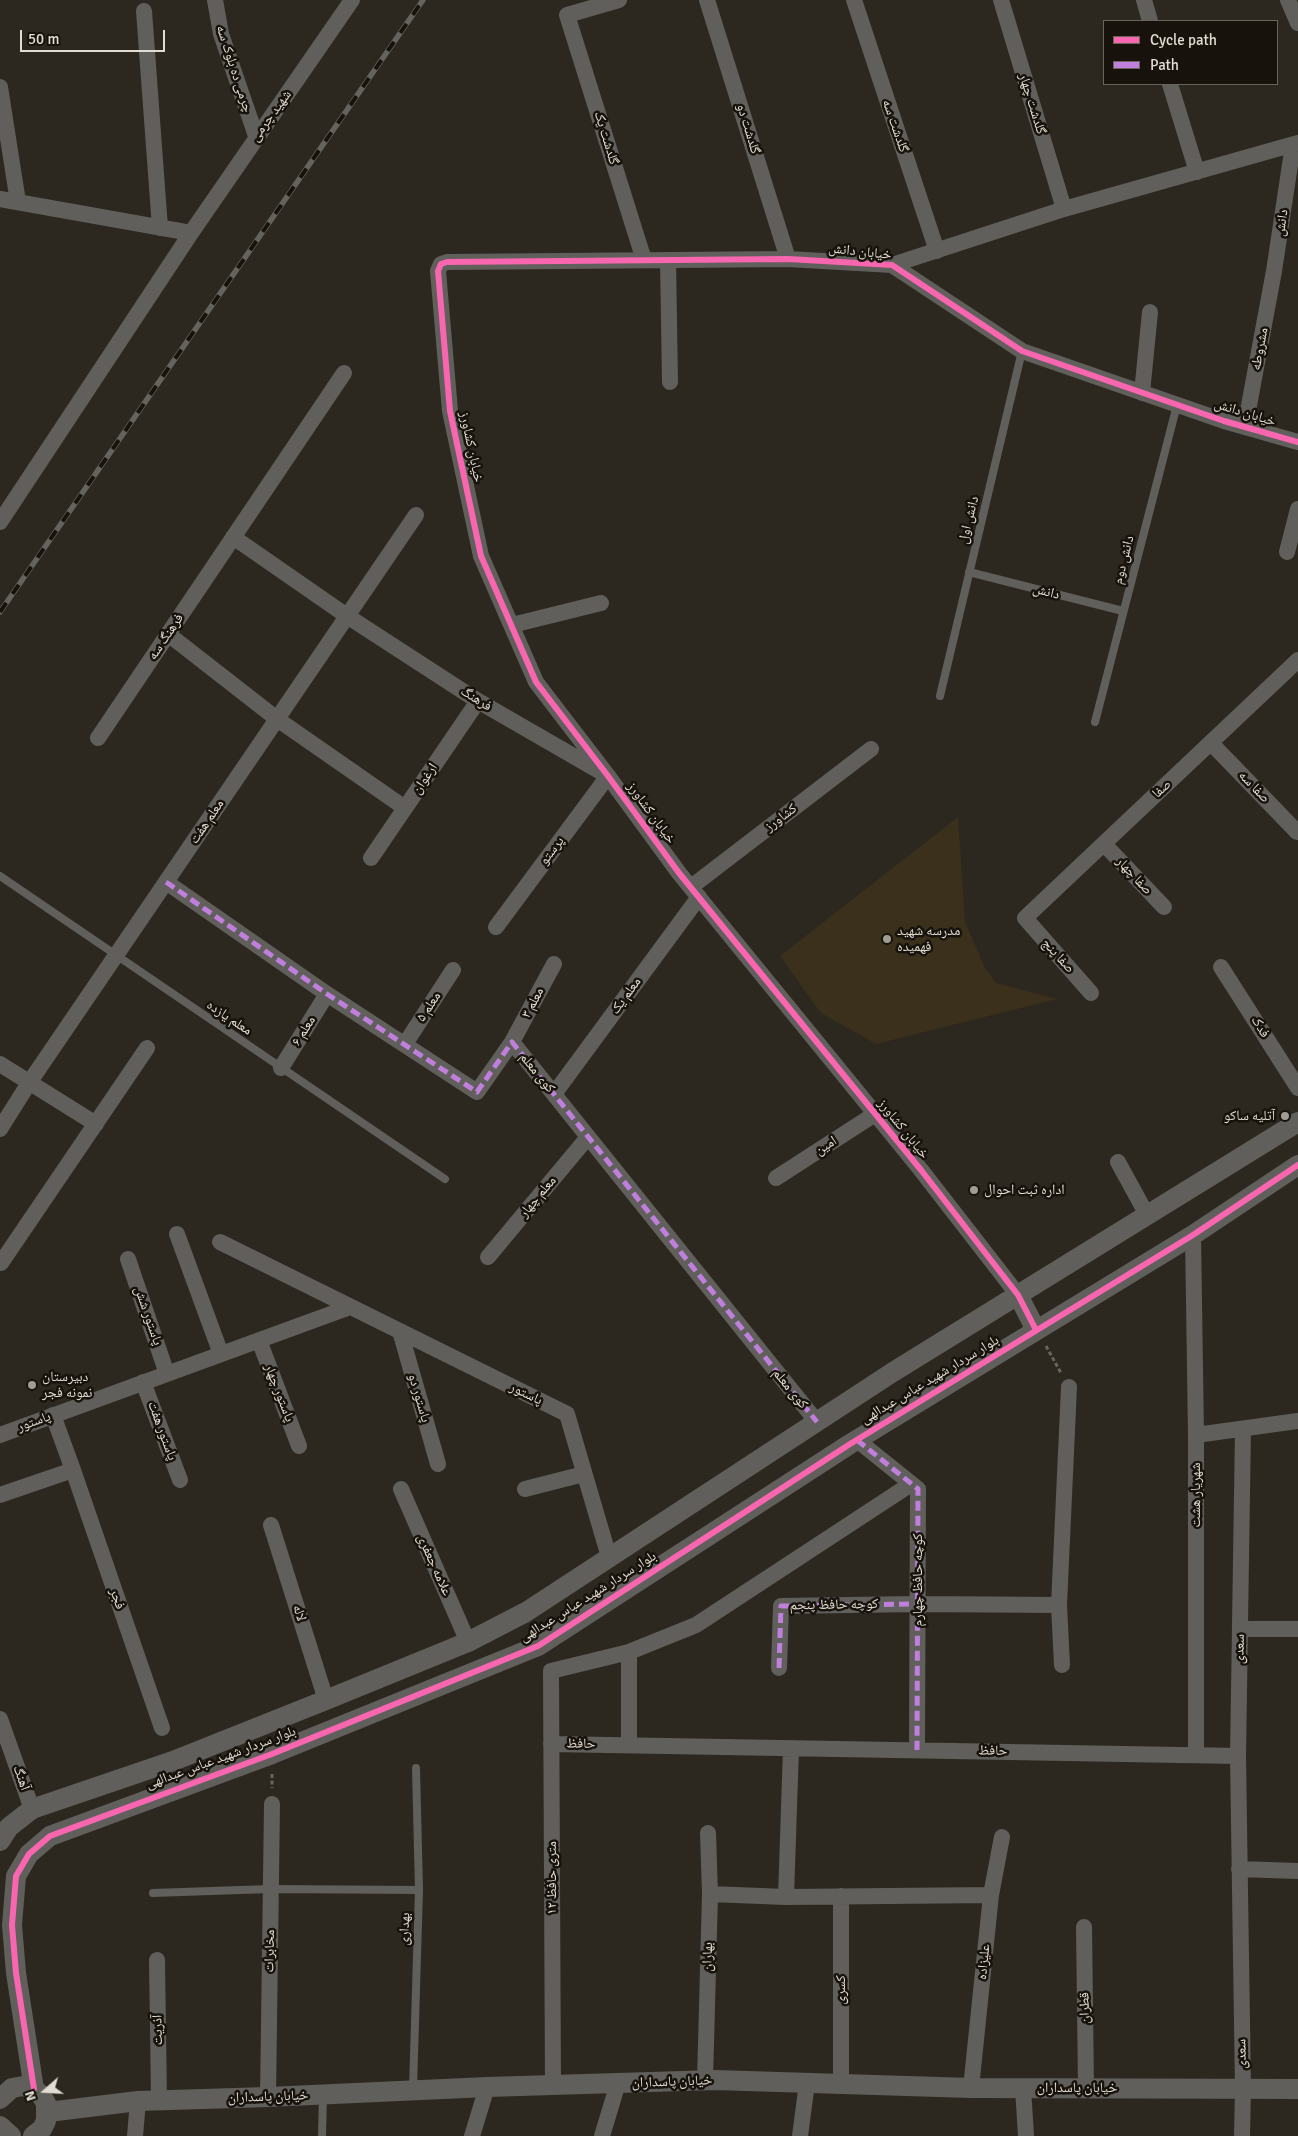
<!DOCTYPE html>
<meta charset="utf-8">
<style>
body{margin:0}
#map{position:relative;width:1298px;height:2136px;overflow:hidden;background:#2c281f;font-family:Signika,sans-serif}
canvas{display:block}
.legend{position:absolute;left:1103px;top:20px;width:175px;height:65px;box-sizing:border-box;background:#17130c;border:1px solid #68635b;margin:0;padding:6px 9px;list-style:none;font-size:15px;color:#e2dcd2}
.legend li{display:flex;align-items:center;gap:10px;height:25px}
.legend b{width:25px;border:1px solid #68635b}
.north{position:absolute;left:20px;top:2066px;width:50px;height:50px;-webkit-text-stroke:4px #17130c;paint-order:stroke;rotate:251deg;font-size:14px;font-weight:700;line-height:20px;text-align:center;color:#e2dcd2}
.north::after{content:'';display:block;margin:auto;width:18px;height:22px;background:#e2dcd2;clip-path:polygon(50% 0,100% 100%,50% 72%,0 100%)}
.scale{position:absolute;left:20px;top:30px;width:145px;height:22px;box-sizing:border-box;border:2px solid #e2dcd2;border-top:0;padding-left:6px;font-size:15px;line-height:18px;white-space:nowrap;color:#e2dcd2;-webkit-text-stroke:4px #17130c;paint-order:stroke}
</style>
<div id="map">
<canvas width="1298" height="2136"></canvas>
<ul class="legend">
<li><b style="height:6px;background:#f766af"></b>Cycle path</li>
<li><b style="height:6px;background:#c07fdc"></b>Path</li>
</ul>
<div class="north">N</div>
<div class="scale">50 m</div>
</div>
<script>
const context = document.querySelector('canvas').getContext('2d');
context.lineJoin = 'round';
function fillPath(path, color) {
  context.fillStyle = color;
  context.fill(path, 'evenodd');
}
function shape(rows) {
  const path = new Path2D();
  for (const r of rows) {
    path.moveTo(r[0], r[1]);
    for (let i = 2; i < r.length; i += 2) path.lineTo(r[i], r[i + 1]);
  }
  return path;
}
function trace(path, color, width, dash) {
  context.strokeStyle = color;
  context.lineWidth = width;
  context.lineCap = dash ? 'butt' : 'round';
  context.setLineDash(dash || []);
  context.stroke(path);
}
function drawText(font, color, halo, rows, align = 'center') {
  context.font = font + ' Signika,"Noto Naskh Arabic",sans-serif';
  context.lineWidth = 5;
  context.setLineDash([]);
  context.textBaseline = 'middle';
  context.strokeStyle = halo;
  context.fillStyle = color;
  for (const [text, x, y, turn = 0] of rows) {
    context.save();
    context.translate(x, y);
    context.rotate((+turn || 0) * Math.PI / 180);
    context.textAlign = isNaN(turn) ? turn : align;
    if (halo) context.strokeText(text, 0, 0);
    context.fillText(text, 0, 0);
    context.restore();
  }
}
const built = shape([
 [958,817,965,922,985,968,996,983,1057,999,876,1044,821,1013,780,956]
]);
const path = shape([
 [1046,1346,1061,1373],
 [272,1774,272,1788]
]);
const service = shape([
 [969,572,1123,611],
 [940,696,1022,351],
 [1095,722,1177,405],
 [0,876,445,1179],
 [153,1893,270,1889,419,1890],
 [413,2089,419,1890,416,1768],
 [322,2136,323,2095]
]);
const minor = shape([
 [215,0,221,34,256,136],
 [619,0,567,15,644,260],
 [707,0,788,259],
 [854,0,937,251],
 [1001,0,1064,209],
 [1144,0,1150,21],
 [1288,0,1298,23],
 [144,11,160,228],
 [1170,84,1197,172],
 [0,87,18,202],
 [0,199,191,233],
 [668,260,670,382],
 [892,265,1064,209,1298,143],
 [1142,393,1150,312],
 [1245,427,1274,271,1293,145],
 [0,522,191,233,352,0],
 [233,537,347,616,478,701,608,776,496,927],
 [1287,552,1298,509],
 [512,625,601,603],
 [168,634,277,719,405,808],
 [98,738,344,373],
 [1211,743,1297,832],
 [1104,844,1164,907],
 [371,858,478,701],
 [166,882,327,994,477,1092,512,1042,817,1422],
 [691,887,871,749],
 [1221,967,1298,1088],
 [1091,993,1025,918,1298,660],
 [512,1042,554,964],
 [405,1044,453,970],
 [0,1064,96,1124],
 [281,1068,327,994],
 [554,1094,699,897],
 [0,1129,29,1083,416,515],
 [1118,1162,1147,1215],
 [776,1178,875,1114],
 [177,1234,221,1354],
 [1193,1235,1196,1435,1196,1755],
 [220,1242,567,1414,609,1557],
 [488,1257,588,1137],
 [128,1259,167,1374],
 [1,1263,147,1048],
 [1018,1295,921,1170,679,873,608,776,536,682,481,556,450,411,438,271,441,264,447,262,788,259,892,265,1022,351,1224,421,1298,442],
 [400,1331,438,1464],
 [259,1340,299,1446],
 [143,1382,180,1480],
 [0,1435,350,1307],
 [1196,1435,1298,1421],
 [857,1440,918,1489,917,1750],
 [73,1470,162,1728],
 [401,1489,468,1642],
 [525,1489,584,1474],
 [0,1495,73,1470,53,1415],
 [271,1525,326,1700],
 [1241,1629,1298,1629],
 [629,1652,629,1745],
 [1062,1665,1059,1605,1069,1387],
 [779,1668,781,1606,917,1604,1059,1605],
 [0,1719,32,1809],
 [551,1744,1238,1756],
 [1239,1869,1298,1871],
 [710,1894,786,1897,991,1895],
 [841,1896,841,2084],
 [786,1897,791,1748],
 [1084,1927,1086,2088],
 [157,1960,159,2100],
 [705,2081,710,1894,708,1833],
 [553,2085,551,1671,629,1652,696,1625,911,1484],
 [971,2088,991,1895,1002,1837],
 [1023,2088,1026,2136],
 [268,2097,272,1804],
 [135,2136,138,2101],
 [472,2136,487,2087],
 [602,2136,618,2083],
 [800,2136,807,2083],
 [1242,2136,1243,2089,1238,1756,1243,1429]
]);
const tertiary = shape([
 [1018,1295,1036,1330],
 [0,1841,9,1827,32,1809,173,1761,326,1700,468,1642,526,1612,893,1372,1298,1122],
 [34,2089,16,1973,12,1925,16,1876,29,1854,50,1836,272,1754,538,1646,850,1444,1193,1235,1298,1165],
 [0,2099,12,2088,23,2086,34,2089,41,2095,46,2103,46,2121,42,2129,33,2136],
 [48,2112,138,2101,268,2097,487,2087,715,2080,971,2088,1298,2089],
 [0,2126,11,2136]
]);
const rail = shape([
 [0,612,423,0]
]);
const quiet = shape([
 [166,882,327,994,477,1092,512,1042,817,1422],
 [857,1440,918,1489,917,1750],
 [779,1668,781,1606,917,1604]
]);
const cycleway = shape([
 [1036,1330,1018,1295,921,1170,679,873,608,776,536,682,481,556,450,411,438,271,441,264,447,262,788,259,892,265,1022,351,1224,421,1298,442],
 [34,2089,16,1973,12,1925,16,1876,29,1854,50,1836,272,1754,538,1646,850,1444,1193,1235,1298,1165]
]);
const markers = [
 [887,939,5,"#a29d93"],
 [1285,1116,5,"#a29d93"],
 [974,1190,5,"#a29d93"],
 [32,1385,5,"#a29d93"]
];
const streetNames = [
 ["چرمی ده بلوک سه",234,69,72],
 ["گلدشت چهار",1032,104,73],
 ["شهید چرمی",271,116,-54],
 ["گلدشت سه",895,126,71],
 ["گلدشت دو",748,129,73],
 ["گلدشت یک",606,138,73],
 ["دانش",1282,223,-82],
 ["خیابان دانش",860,252,6],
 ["مشروطه",1260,349,-79],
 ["خیابان دانش",1245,413,17],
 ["خیابان کشاورز",471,447,78],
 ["دانش اول",969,520,-76],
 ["دانش دوم",1124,560,-76],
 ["دانش",1046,592,14],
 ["فرهنگ سه",166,637,-56],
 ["فرهنگ",476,699,32],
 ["ارغوان",425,779,-56],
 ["صفا سه",1254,787,46],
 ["صفا",1162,789,-43],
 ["خیابان کشاورز",651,813,54],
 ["کشاورز",781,818,-37],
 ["معلم هفت",207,822,-56],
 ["پرستو",552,851,-53],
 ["صفا چهار",1134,876,47],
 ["صفا پنج",1058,956,48],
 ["معلم یک",626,996,-54],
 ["معلم ۳",533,1003,-62],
 ["معلم ۵",429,1007,-57],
 ["معلم یازده",229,1018,34],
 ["فدک",1260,1027,58],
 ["معلم ۶",304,1031,-58],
 ["کوی معلم",537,1073,51],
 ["خیابان کشاورز",903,1129,51],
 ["امین",826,1146,-33],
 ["معلم چهار",538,1197,-50],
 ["پاستور شش",148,1316,71],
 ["بلوار سردار شهید عباس عبدالهی",930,1380,-31],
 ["کوی معلم",790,1389,51],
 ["پاستور چهار",279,1393,69],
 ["پاستور",526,1394,26],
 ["پاستور دو",419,1398,74],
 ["پاستور",34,1422,-20],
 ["پاستور هفت",162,1431,70],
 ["شهریار هشت",1196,1495,-90],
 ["علامه جعفری",434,1565,66],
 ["کوچه حافظ چهارم",918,1580,-90],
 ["بلوار سردار شهید عباس عبدالهی",588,1597,-32],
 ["فجر",117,1599,71],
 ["کوچه حافظ پنجم",834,1605,-1],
 ["لاله",299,1613,73],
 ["سعدی",1240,1649,-89],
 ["حافظ",581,1744,1],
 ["حافظ",993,1751,1],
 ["بلوار سردار شهید عباس عبدالهی",221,1758,-20],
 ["آهنگ",21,1778,70],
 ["۱۲ متری حافظ",552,1878,-90],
 ["بهداری",405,1929,-88],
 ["مخابرات",270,1951,-89],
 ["بهاران",708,1957,-89],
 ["علیزاده",984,1962,-84],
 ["کسری",841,1990,-90],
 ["قطران",1085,2008,-91],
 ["آذریت",158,2030,-91],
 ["سعدی",1242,2054,-91],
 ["خیابان پاسداران",672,2082,-2],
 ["خیابان پاسداران",1077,2088],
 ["خیابان پاسداران",268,2097,-2]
];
const poiNames = [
 ["مدرسه شهید",897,931],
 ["فهمیده",897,947],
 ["آتلیه ساکو",1275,1116,"right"],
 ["اداره ثبت احوال",984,1190],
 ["دبیرستان",42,1377],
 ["نمونه فجر",42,1393]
];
fillPath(built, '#3a301b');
trace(path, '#676560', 3, [4, 2.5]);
trace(service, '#605f5b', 8);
trace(minor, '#605f5b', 16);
trace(tertiary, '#605f5b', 20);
trace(rail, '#64635d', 5.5);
trace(rail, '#17130c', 4, [11]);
trace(quiet, '#c07fdc', 5, [10, 5]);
trace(cycleway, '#f766af', 6);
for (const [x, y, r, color] of markers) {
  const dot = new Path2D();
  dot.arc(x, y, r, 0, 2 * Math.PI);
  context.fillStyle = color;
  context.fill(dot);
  trace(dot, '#17130c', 2);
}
drawText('14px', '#e2dcd2', '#17130c', streetNames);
drawText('14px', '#e2dcd2', '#17130c', poiNames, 'left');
</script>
